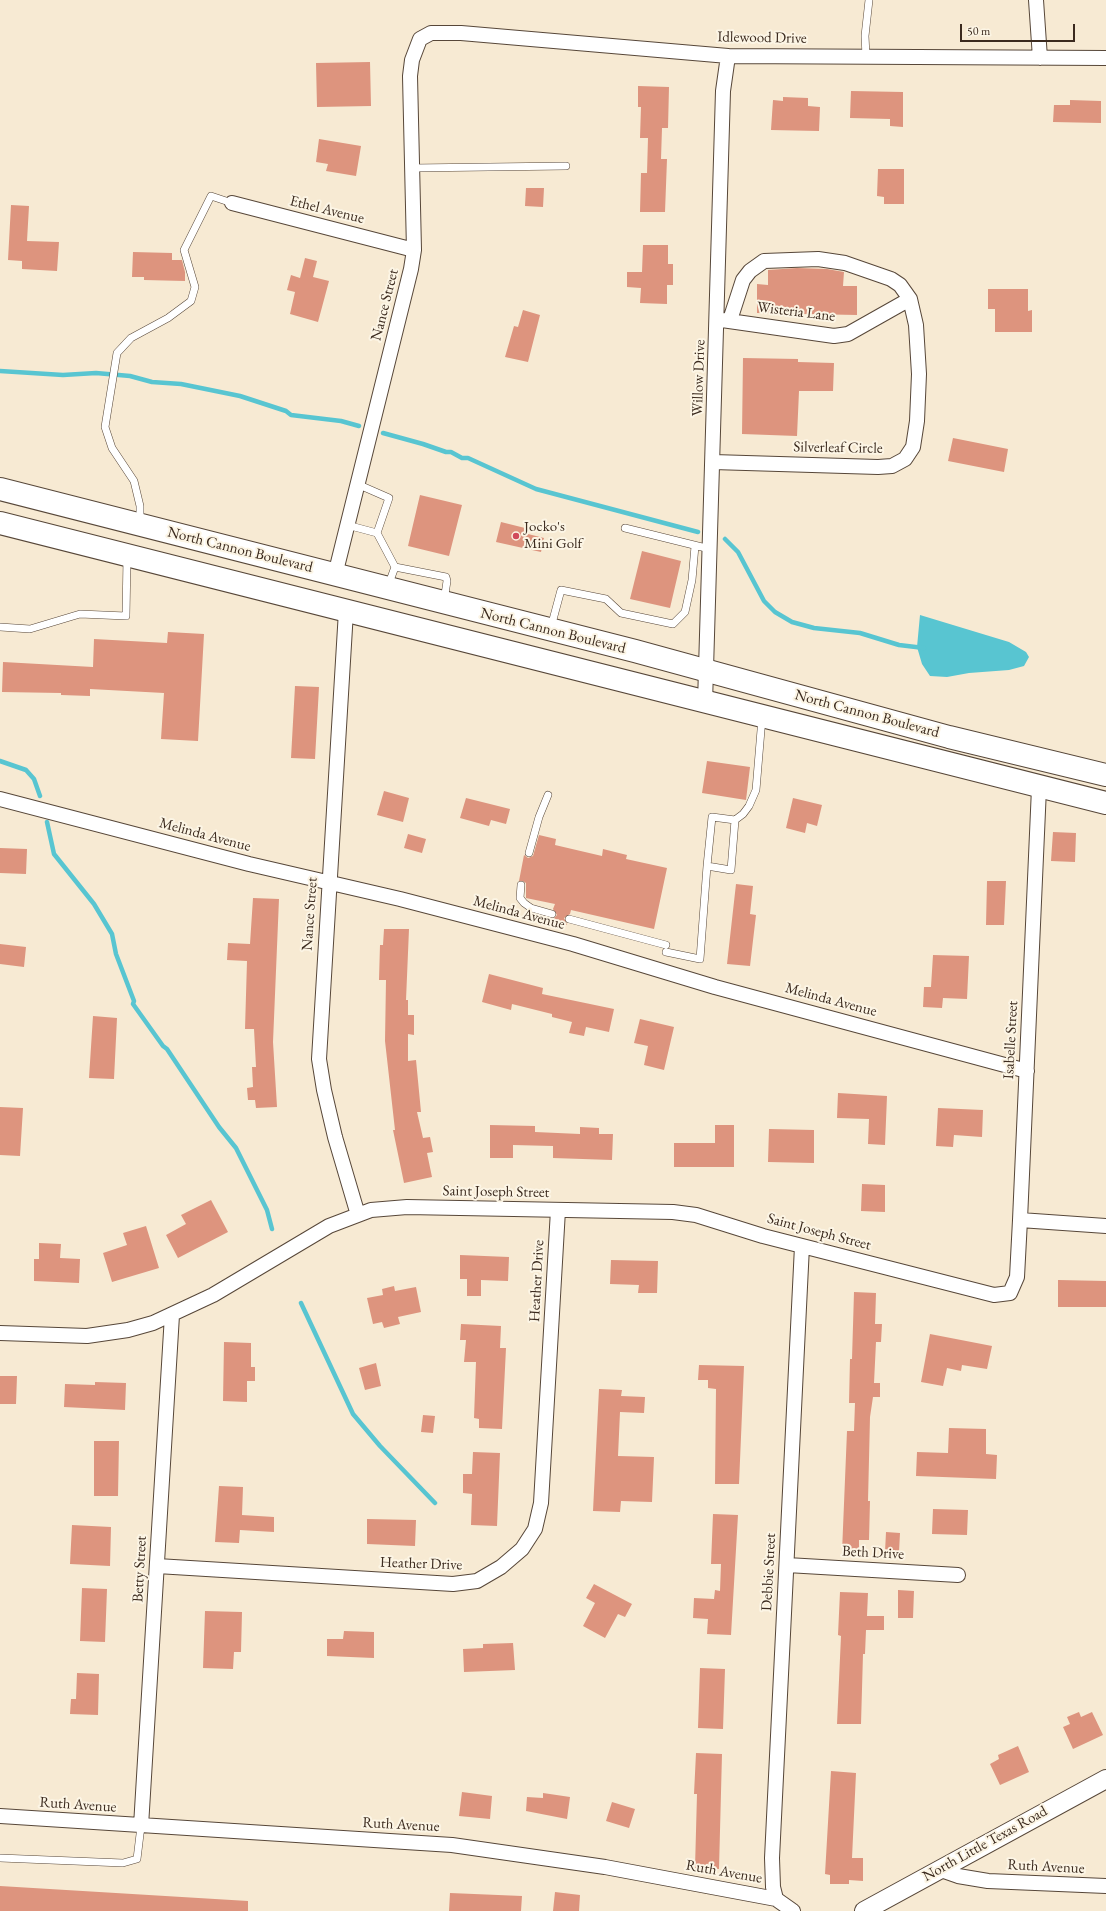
<!DOCTYPE html>
<style>
body{margin:0}
#map{position:relative;width:1106px;height:1911px;overflow:hidden;background:#f7ead3;font-family:"EB Garamond",serif}
canvas{display:block}
.scale{position:absolute;left:960px;top:24px;width:115px;height:18px;box-sizing:border-box;border:2px solid #3b2a1e;border-top:0;padding-left:5px;font-size:12px;line-height:14px;white-space:nowrap;color:#3b2a1e;-webkit-text-stroke:3px #fcf5e5;paint-order:stroke}
</style>
<div id="map">
<canvas width="1106" height="1911"></canvas>
<div class="scale">50 m</div>
</div>
<script>
const context = document.querySelector('canvas').getContext('2d');
context.lineJoin = 'round';
function fillPath(path, color) {
  context.fillStyle = color;
  context.fill(path, 'evenodd');
}
function shape(rows) {
  const path = new Path2D();
  for (const r of rows) {
    path.moveTo(r[0], r[1]);
    for (let i = 2; i < r.length; i += 2) path.lineTo(r[i], r[i + 1]);
  }
  return path;
}
function trace(path, color, width, dash) {
  context.strokeStyle = color;
  context.lineWidth = width;
  context.lineCap = dash ? 'butt' : 'round';
  context.setLineDash(dash || []);
  context.stroke(path);
}
function drawText(font, color, halo, rows, align = 'center') {
  context.font = font + ' "EB Garamond",serif';
  context.lineWidth = 4;
  context.setLineDash([]);
  context.textBaseline = 'middle';
  context.strokeStyle = halo;
  context.fillStyle = color;
  for (const [text, x, y, turn = 0] of rows) {
    context.save();
    context.translate(x, y);
    context.rotate((+turn || 0) * Math.PI / 180);
    context.textAlign = isNaN(turn) ? turn : align;
    if (halo) context.strokeText(text, 0, 0);
    context.fillText(text, 0, 0);
    context.restore();
  }
}
const water = shape([
 [920,615,1009,642,1026,652,1029,657,1024,666,1009,670,969,673,947,677,930,676,922,664,917,647]
]);
const stream = shape([
 [0,371,63,375,96,373,130,376,152,382,181,384,240,396,286,411,291,415,341,421,359,426],
 [383,433,423,444,446,452,451,452,462,458,468,458,536,489,698,532],
 [725,539,738,552,764,601,775,612,792,622,814,628,860,633,899,645,924,648],
 [0,761,26,770,34,779,40,796],
 [47,822,54,854,94,904,112,934,116,954,134,1001,133,1004,163,1046,167,1049,219,1127,236,1148,267,1210,272,1229],
 [301,1303,353,1414,380,1446,435,1503]
]);
const building = shape([
 [370,62,371,106,317,107,316,63],
 [638,86,669,87,668,128,662,128,661,159,667,159,665,212,640,212,641,173,647,173,648,138,640,138,641,107,638,107],
 [851,91,903,92,903,127,890,126,890,119,850,118],
 [783,97,808,98,808,106,820,107,819,131,771,130,773,100,783,101],
 [1070,100,1101,101,1101,123,1053,122,1054,105,1070,105],
 [319,139,361,146,356,176,326,171,328,164,316,162],
 [878,169,904,169,904,204,884,204,884,197,877,196],
 [526,188,544,188,543,207,525,206],
 [11,205,29,206,27,241,59,242,57,271,22,269,22,261,8,260],
 [643,245,668,245,668,264,673,264,673,285,667,285,667,304,640,303,641,288,627,287,627,272,642,272],
 [133,252,172,253,172,260,182,260,185,272,185,281,144,280,144,277,132,277],
 [305,258,317,261,313,277,329,281,318,322,290,314,295,292,287,290,291,275,300,278],
 [797,268,827,269,844,272,843,286,857,286,857,315,757,313,757,284,768,285,768,270],
 [988,289,1028,289,1028,311,1032,310,1032,332,995,332,995,309,988,309],
 [523,310,540,315,528,362,505,357,514,326,518,327],
 [743,358,798,359,798,362,834,363,833,391,799,391,797,436,742,434],
 [953,438,1008,449,1004,472,948,461],
 [420,495,462,505,449,556,408,546],
 [501,522,525,528,524,533,544,538,541,552,496,542],
 [642,551,681,561,670,608,630,599],
 [168,632,204,634,198,741,161,739,164,693,90,689,90,696,61,695,61,693,2,692,3,662,93,667,94,639,167,643],
 [295,686,319,687,315,759,291,758],
 [707,761,750,767,746,800,702,793],
 [384,791,409,798,403,822,377,815],
 [466,798,510,809,506,824,491,820,489,826,460,818],
 [793,798,822,805,817,826,807,823,805,833,786,828],
 [1053,832,1076,833,1075,862,1051,861],
 [408,834,426,839,422,853,404,848],
 [539,835,556,839,555,845,602,856,603,849,627,855,626,859,667,868,654,929,571,910,570,914,564,918,567,925,551,921,557,915,553,909,555,904,526,898,526,883,523,881,519,881,524,855,528,858,533,856],
 [0,848,27,849,26,874,0,873],
 [987,881,1006,881,1004,925,986,925],
 [736,884,753,886,750,914,756,915,750,966,727,964],
 [253,898,279,899,273,1042,277,1107,256,1108,255,1100,248,1100,247,1088,253,1087,252,1067,256,1067,254,1029,245,1029,247,961,227,960,228,943,250,944],
 [384,929,409,929,406,1000,408,1000,408,1015,414,1015,414,1035,408,1034,408,1061,416,1060,421,1112,417,1112,423,1138,430,1137,433,1152,427,1153,432,1177,404,1183,393,1130,395,1130,385,1041,386,980,379,980,380,945,383,945],
 [0,944,26,947,24,967,0,964],
 [933,955,969,956,967,999,943,998,942,1008,923,1007,924,987,931,987],
 [489,974,543,988,542,994,614,1009,609,1032,586,1027,584,1036,569,1033,572,1022,552,1017,552,1014,512,1004,511,1010,482,1002],
 [93,1016,117,1018,114,1079,89,1078],
 [640,1019,674,1027,664,1070,644,1065,648,1046,634,1043],
 [838,1093,887,1096,885,1145,868,1144,869,1119,837,1118],
 [0,1107,23,1108,20,1156,0,1155],
 [938,1108,983,1110,982,1137,954,1135,953,1147,936,1146],
 [490,1125,535,1126,535,1132,580,1134,580,1127,599,1128,599,1134,613,1134,612,1160,553,1158,553,1146,513,1145,513,1158,490,1158],
 [715,1125,734,1125,734,1167,674,1167,674,1143,715,1143],
 [769,1129,814,1130,814,1163,768,1162],
 [862,1184,885,1185,885,1212,861,1211],
 [211,1200,228,1232,178,1258,166,1235,186,1224,181,1215],
 [146,1226,159,1268,112,1282,103,1253,127,1245,123,1233],
 [39,1243,61,1244,60,1258,80,1259,79,1283,34,1281,34,1259,39,1259],
 [460,1255,509,1257,508,1281,481,1280,481,1296,467,1296,467,1279,460,1279],
 [611,1260,658,1261,657,1293,638,1293,639,1285,610,1284],
 [1058,1280,1106,1281,1106,1307,1058,1307],
 [394,1286,395,1291,416,1287,421,1312,398,1317,400,1324,384,1328,382,1322,373,1324,367,1298,383,1295,382,1289],
 [854,1292,876,1293,875,1324,882,1324,881,1342,876,1342,874,1383,880,1383,880,1397,873,1397,870,1417,868,1501,870,1501,869,1540,859,1540,859,1552,842,1552,847,1431,854,1431,855,1403,849,1403,850,1359,852,1359],
 [461,1324,501,1326,500,1348,506,1348,502,1429,479,1428,479,1419,474,1418,476,1362,464,1362,466,1340,460,1340],
 [930,1334,992,1346,987,1369,962,1365,961,1371,947,1368,943,1386,921,1382],
 [224,1342,251,1343,251,1367,255,1367,255,1381,247,1381,247,1402,223,1401],
 [376,1363,381,1386,365,1390,359,1368],
 [699,1365,744,1366,739,1484,715,1484,716,1389,708,1388,708,1380,698,1380],
 [0,1376,17,1376,16,1404,0,1404],
 [95,1382,126,1383,125,1410,64,1407,65,1384,95,1385],
 [599,1389,622,1390,621,1396,645,1397,644,1413,620,1412,618,1456,654,1457,652,1502,621,1501,620,1512,593,1511],
 [423,1415,435,1416,433,1433,421,1432],
 [949,1428,986,1429,986,1454,997,1455,996,1479,916,1476,917,1452,948,1453],
 [94,1441,119,1441,118,1496,94,1496],
 [473,1452,500,1453,497,1526,471,1525,472,1494,463,1493,463,1474,472,1474],
 [219,1486,243,1487,242,1515,274,1517,274,1532,240,1530,239,1543,215,1542],
 [933,1509,968,1510,967,1535,932,1534],
 [713,1514,738,1515,731,1635,707,1634,708,1619,693,1618,694,1598,714,1599,715,1590,720,1591,721,1564,711,1564],
 [367,1519,416,1520,415,1546,367,1544],
 [72,1525,111,1527,110,1566,70,1564],
 [886,1532,900,1533,899,1552,885,1552],
 [594,1584,632,1604,625,1617,618,1614,605,1638,583,1626,595,1603,586,1598],
 [82,1588,107,1589,105,1642,80,1641],
 [898,1590,914,1591,913,1618,898,1618],
 [840,1592,868,1593,867,1616,884,1616,884,1630,866,1630,865,1654,863,1654,861,1724,837,1724,841,1636,838,1635],
 [205,1611,242,1612,241,1652,234,1652,233,1669,203,1668],
 [344,1631,374,1632,374,1658,327,1656,327,1639,343,1639],
 [513,1643,515,1670,464,1672,463,1649,483,1648,483,1644],
 [700,1668,725,1669,723,1729,698,1728],
 [77,1673,99,1674,98,1715,70,1714,71,1699,76,1699],
 [1079,1712,1081,1717,1092,1712,1103,1735,1073,1749,1063,1727,1070,1724,1067,1717],
 [1018,1746,1029,1772,1000,1785,990,1764,999,1759,998,1755],
 [696,1753,722,1754,719,1869,695,1868,697,1794,694,1794],
 [831,1771,856,1773,852,1858,863,1858,863,1881,849,1880,849,1884,830,1884,830,1875,825,1874],
 [462,1792,492,1796,490,1819,459,1816],
 [543,1793,570,1797,567,1819,526,1811,527,1797,543,1798],
 [612,1802,635,1809,629,1828,606,1821],
 [0,1886,248,1901,248,1911,0,1911],
 [555,1892,580,1895,579,1911,553,1911],
 [450,1893,522,1896,521,1911,449,1911]
]);
const service = shape([
 [866,56,865,36,869,0],
 [412,168,566,166],
 [357,484,389,498,377,533],
 [140,523,140,506,134,481,112,448,105,427,117,353,131,338,168,318,191,301,195,287,184,250,211,196,232,203],
 [347,525,377,533,395,567],
 [625,528,710,549],
 [388,586,395,567,446,577,447,581,444,601],
 [0,627,30,629,80,614,126,616,127,558],
 [551,627,561,590,606,599,621,613,673,624,685,612,692,580,695,546],
 [735,820,743,814,749,806,756,790,762,718],
 [529,853,539,817,548,795],
 [521,885,520,898,524,903,531,908,552,914],
 [569,919,666,945],
 [666,952,700,959,707,866,712,817,735,820,731,870,707,866],
 [0,1858,123,1863,137,1859,141,1826]
]);
const minor = shape([
 [1036,0,1040,58],
 [232,203,414,250],
 [722,320,834,336,848,334,910,299],
 [713,462,878,467,892,466,905,459,913,447,917,421,919,374,916,325,910,299,900,285,891,279,845,263,818,259,764,261,750,271,743,280,730,320],
 [335,575,411,269,414,250,410,76,412,60,420,39,431,33,461,33,728,56,1106,58],
 [346,611,319,1059,324,1090,335,1137,358,1215],
 [705,703,723,91,728,56],
 [0,799,249,864,400,899,573,944,715,987,1027,1071],
 [1020,1220,1106,1226],
 [0,1333,87,1336,128,1330,153,1323,213,1295,329,1226,371,1210,407,1207,673,1212,696,1215,763,1236,994,1295,1010,1293,1017,1277,1020,1220,1039,788],
 [787,1565,958,1575],
 [157,1566,453,1584,477,1581,501,1567,522,1549,535,1529,541,1503,558,1210],
 [0,1816,452,1845,605,1867,776,1899,793,1911],
 [141,1826,172,1315],
 [938,1869,958,1876,988,1881,1106,1886],
 [776,1899,773,1887,772,1858,802,1246]
]);
const tertiary = shape([
 [864,1911,1106,1779]
]);
const primary = shape([
 [0,489,635,651,949,737,1106,775],
 [0,523,1106,803]
]);
const markers = [
 [516,536,4,"#d1495b"]
];
const streetNames = [
 ["Idlewood Drive",762,38,1],
 ["Ethel Avenue",327,210,14],
 ["Nance Street",385,305,-76],
 ["Wisteria Lane",796,312,7],
 ["Willow Drive",699,378,-88],
 ["Silverleaf Circle",838,448,1],
 ["North Cannon Boulevard",240,550,14],
 ["North Cannon Boulevard",553,631,14],
 ["North Cannon Boulevard",867,714,15],
 ["Melinda Avenue",205,835,15],
 ["Melinda Avenue",519,913,15],
 ["Nance Street",310,914,-86],
 ["Melinda Avenue",831,1000,15],
 ["Isabelle Street",1011,1040,-87],
 ["Saint Joseph Street",496,1192,1],
 ["Saint Joseph Street",819,1232,15],
 ["Heather Drive",537,1281,-87],
 ["Beth Drive",873,1553,3],
 ["Heather Drive",421,1564,2],
 ["Betty Street",140,1569,-87],
 ["Debbie Street",769,1572,-87],
 ["Ruth Avenue",78,1805,4],
 ["Ruth Avenue",401,1825,3],
 ["North Little Texas Road",985,1844,-29],
 ["Ruth Avenue",1046,1867,3],
 ["Ruth Avenue",724,1872,10]
];
const poiNames = [
 ["Jocko's",524,527],
 ["Mini Golf",524,544]
];
fillPath(water, '#58c5d1');
trace(stream, '#58c5d1', 4.5);
fillPath(building, '#dd947e');
trace(service, '#574739', 8);
trace(minor, '#574739', 16);
trace(tertiary, '#574739', 20);
trace(primary, '#574739', 24);
trace(service, '#fff', 7);
trace(minor, '#fff', 14);
trace(tertiary, '#fff', 18);
trace(primary, '#fff', 22);
for (const [x, y, r, color] of markers) {
  const dot = new Path2D();
  dot.arc(x, y, r, 0, 2 * Math.PI);
  context.fillStyle = color;
  context.fill(dot);
  trace(dot, '#fcf5e5', 1.5);
}
drawText('15px', '#3b2a1e', '#fcf5e5', streetNames);
drawText('15px', '#3b2a1e', '#fcf5e5', poiNames, 'left');
</script>
